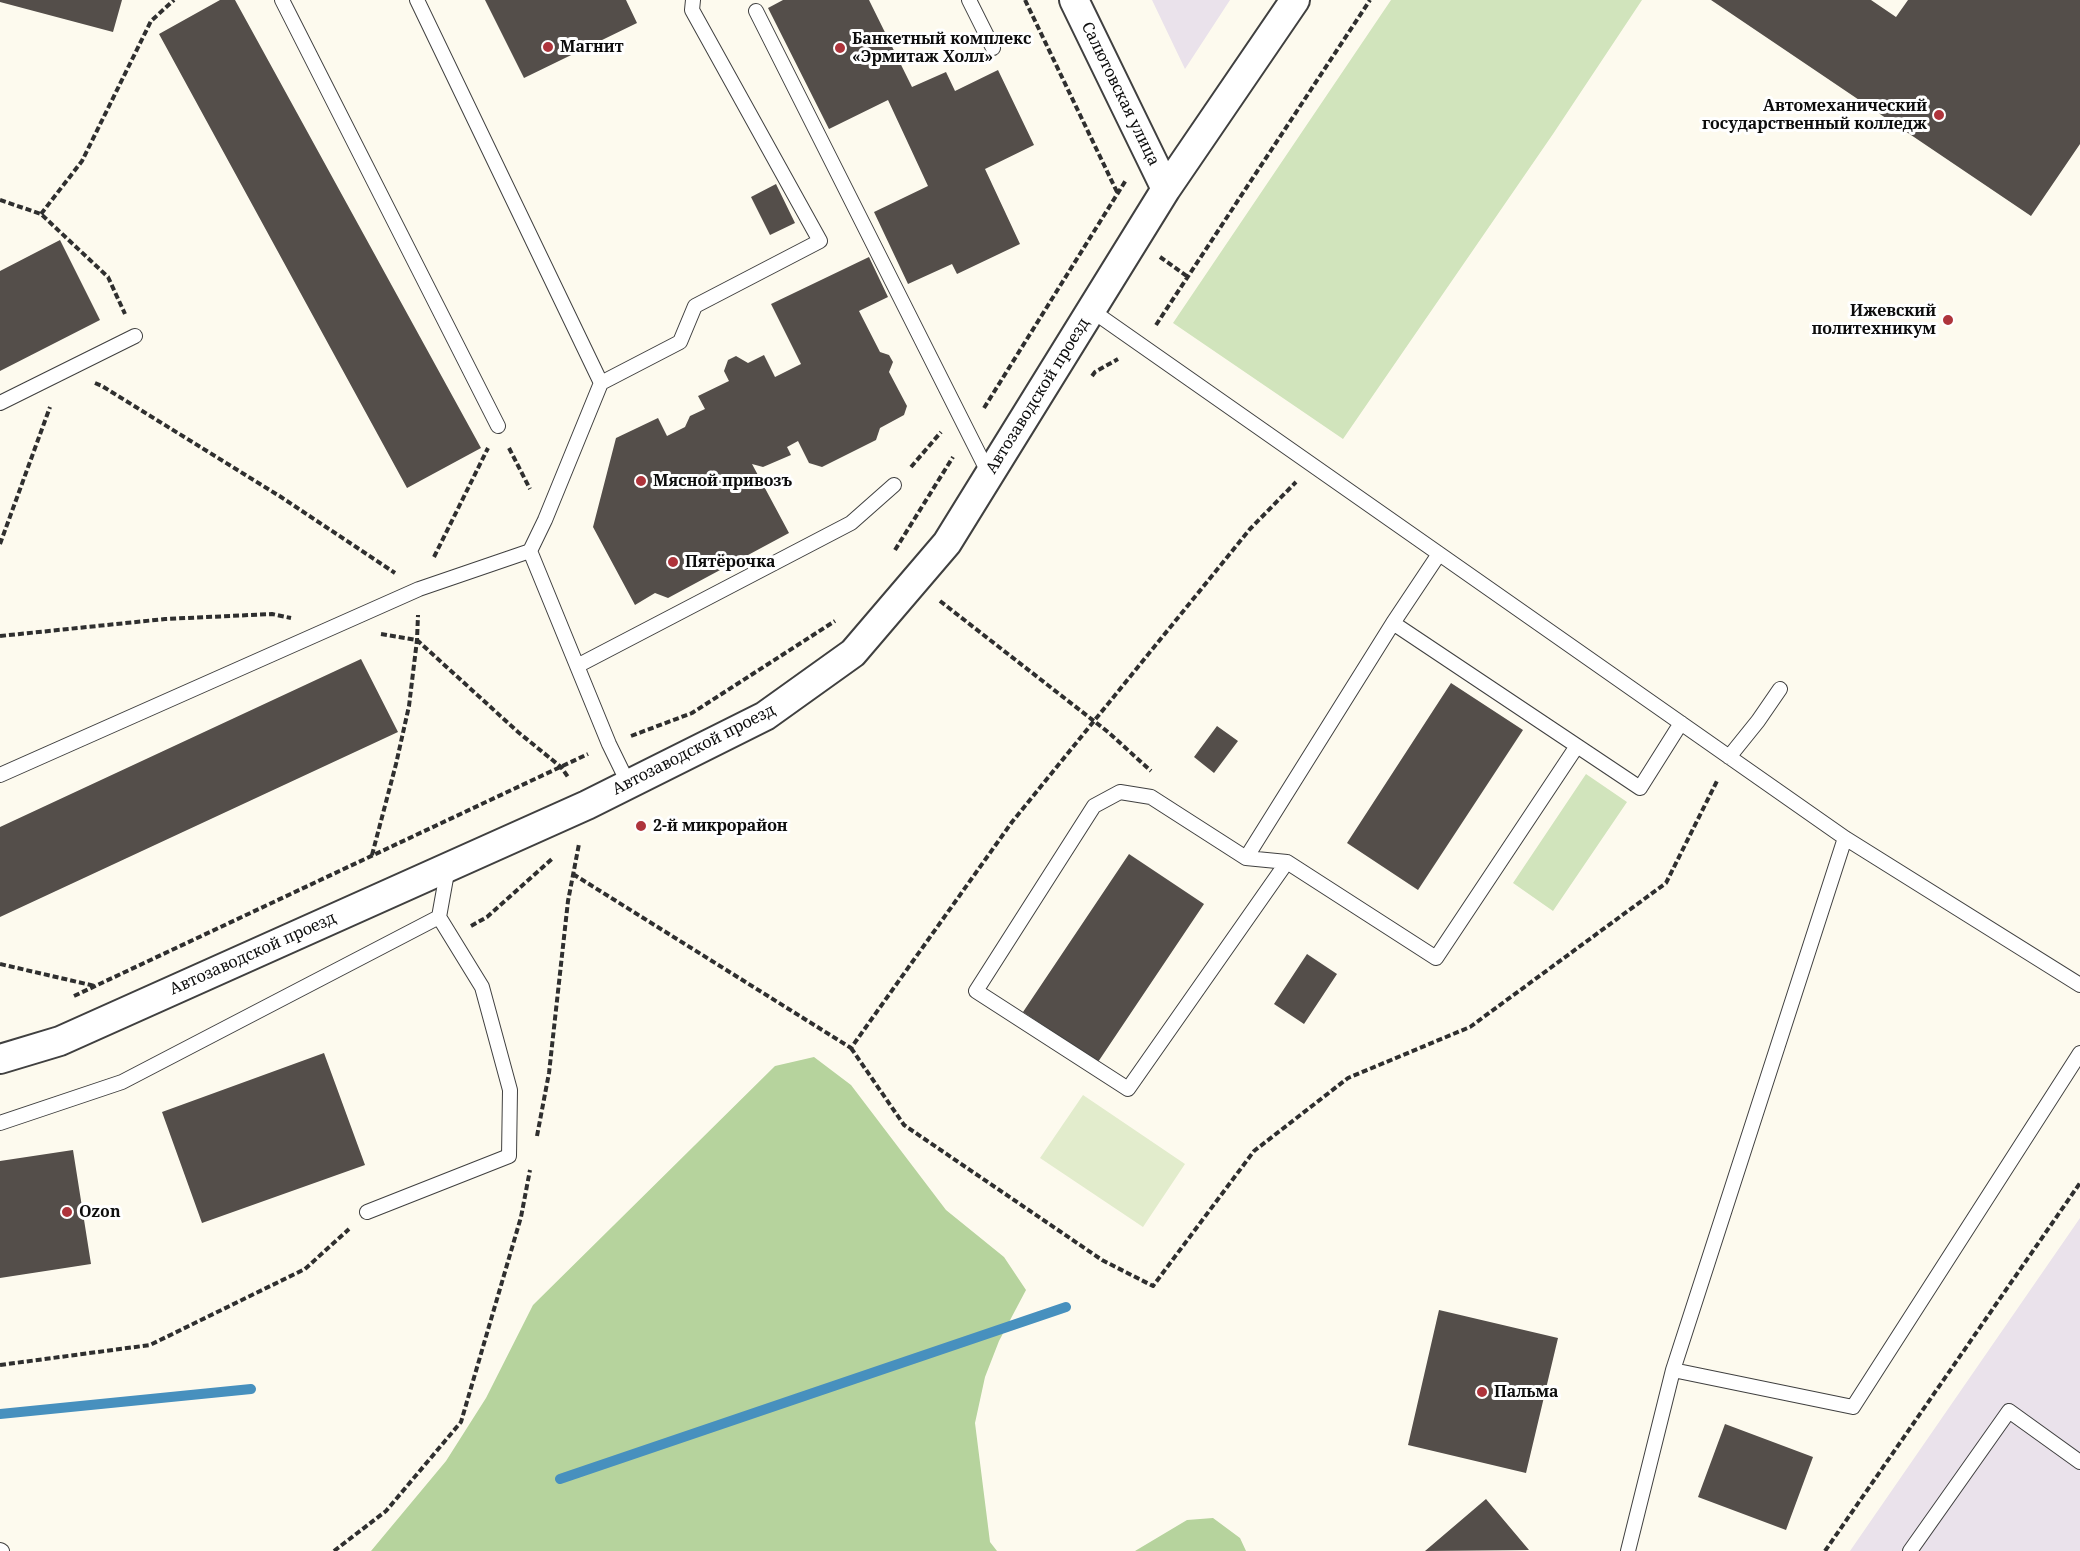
<!DOCTYPE html>
<meta charset="utf-8">
<style>
body{margin:0}
canvas{display:block;background:#fdfaee}
</style>
<canvas width="2080" height="1551"></canvas>
<script>
const context = document.querySelector('canvas').getContext('2d');
context.lineJoin = 'round';
function fillPath(path, color) {
  context.fillStyle = color;
  context.fill(path, 'evenodd');
}
function shape(rows) {
  const path = new Path2D();
  for (const r of rows) {
    path.moveTo(r[0], r[1]);
    for (let i = 2; i < r.length; i += 2) path.lineTo(r[i], r[i + 1]);
  }
  return path;
}
function trace(path, color, width, dash) {
  context.strokeStyle = color;
  context.lineWidth = width;
  context.lineCap = dash ? 'butt' : 'round';
  context.setLineDash(dash || []);
  context.stroke(path);
}
function drawText(font, color, halo, rows, align = 'center') {
  context.font = font + ' "Noto Serif",serif';
  context.lineWidth = 6;
  context.setLineDash([]);
  context.textBaseline = 'middle';
  context.strokeStyle = halo;
  context.fillStyle = color;
  for (const [text, x, y, turn = 0] of rows) {
    context.save();
    context.translate(x, y);
    context.rotate((+turn || 0) * Math.PI / 180);
    context.textAlign = isNaN(turn) ? turn : align;
    if (halo) context.strokeText(text, 0, 0);
    context.fillText(text, 0, 0);
    context.restore();
  }
}
const industrial = shape([
 [1152,0,1230,0,1185,69],
 [2080,1218,2080,1551,1850,1551]
]);
const green = shape([
 [1391,0,1642,0,1553,134,1343,439,1173,323],
 [1586,774,1627,802,1553,911,1513,883]
]);
const forest = shape([
 [814,1057,851,1085,946,1210,1004,1257,1026,1290,999,1341,985,1377,975,1423,990,1542,997,1551,371,1551,446,1461,486,1398,533,1305,775,1066],
 [1213,1518,1240,1538,1246,1551,1135,1551,1187,1520]
]);
const pitch = shape([
 [1083,1095,1185,1164,1143,1227,1040,1158]
]);
const stream = shape([
 [0,1414,251,1389],
 [560,1479,1066,1307]
]);
const building = shape([
 [0,0,122,0,113,32,0,2],
 [220,0,235,0,481,448,407,488,159,34],
 [485,0,626,0,637,23,524,78],
 [783,0,869,0,912,87,946,72,955,91,998,70,1034,145,985,169,1020,244,957,274,952,264,908,284,874,212,928,186,888,100,829,129,768,8],
 [1711,0,1871,0,1896,17,1908,0,2080,0,2080,144,2031,216],
 [776,184,795,223,770,235,751,197],
 [60,240,100,320,0,371,0,271],
 [869,257,888,297,859,311,880,352,889,355,893,362,889,372,907,406,904,415,880,428,876,440,822,467,809,463,798,441,787,447,791,455,763,467,752,464,789,533,668,598,655,593,635,605,593,527,616,438,658,418,667,436,685,427,690,416,705,409,698,396,729,381,724,371,728,360,736,356,748,363,764,355,775,377,801,364,771,304],
 [361,659,398,732,0,917,0,827],
 [1451,683,1523,730,1418,890,1347,843],
 [1217,726,1238,741,1214,773,1194,757],
 [1129,854,1204,904,1098,1062,1023,1012],
 [1307,954,1337,974,1304,1024,1274,1004],
 [324,1053,365,1165,202,1223,162,1112],
 [73,1150,91,1264,0,1278,0,1161],
 [1439,1310,1558,1338,1526,1473,1408,1445],
 [1725,1424,1813,1457,1786,1530,1698,1497],
 [1486,1499,1529,1550,1425,1551]
]);
const path = shape([
 [1025,0,1117,192],
 [0,200,41,214,108,277,125,314],
 [41,214,82,161,151,21,174,0],
 [1160,257,1188,277],
 [1156,325,1370,0],
 [1092,376,1095,372,1118,359],
 [95,383,102,386,281,497,395,573],
 [984,408,1126,180],
 [509,448,530,489],
 [911,467,941,432],
 [0,544,50,407],
 [895,550,953,457],
 [434,557,488,448],
 [940,601,1108,732,1151,771],
 [381,634,417,640,518,732,561,767,568,777],
 [0,636,165,619,272,614,291,618],
 [631,736,692,713,835,621],
 [372,855,396,764,409,706,417,640,418,615],
 [573,874,851,1048,1012,822,1250,529,1296,482],
 [471,926,487,917,553,858],
 [0,964,95,986],
 [74,996,588,754],
 [851,1048,904,1125,1102,1260,1153,1286,1254,1151,1348,1078,1470,1027,1666,883,1718,779],
 [537,1136,549,1073,568,901,579,844],
 [0,1365,150,1345,305,1269,349,1229],
 [334,1551,386,1511,461,1422,521,1217,530,1170],
 [1825,1551,2080,1183]
]);
const lane = shape([
 [282,0,498,426],
 [417,0,601,383,545,520,530,551,609,744,629,785],
 [969,0,993,48],
 [756,11,989,474],
 [1091,310,1845,838,2080,985],
 [601,383,680,342,695,306,820,241,692,10,693,0],
 [0,403,135,336],
 [1439,554,1393,623,1246,858,1287,862,1436,958,1577,746],
 [1393,623,1640,788,1681,723],
 [577,666,851,523,894,485],
 [1729,757,1758,721,1780,689],
 [0,775,419,589,530,551],
 [1246,858,1151,797,1120,792,1094,806,976,991,1128,1089,1287,862],
 [0,1123,122,1082,439,917,448,867],
 [367,1212,509,1156,510,1090,482,987,439,917],
 [1673,1370,1853,1407,2080,1053],
 [0,1550,2,1551],
 [1628,1551,1673,1370,1845,838],
 [1910,1551,2009,1411,2080,1462]
]);
const street = shape([
 [1074,0,1166,189],
 [0,1059,60,1041,587,805,765,716,853,653,947,543,1166,189,1295,0]
]);
const markers = [
 [548,47,6,"#ae343b"],
 [840,48,6,"#ae343b"],
 [1939,115,6,"#ae343b"],
 [1948,320,6,"#ae343b"],
 [641,481,6,"#ae343b"],
 [673,562,6,"#ae343b"],
 [641,826,6,"#ae343b"],
 [67,1212,6,"#ae343b"],
 [1482,1392,6,"#ae343b"]
];
const poiNames = [
 ["Банкетный комплекс",852,39],
 ["«Эрмитаж Холл»",852,57],
 ["Магнит",560,47],
 ["Автомеханический",1927,106,"right"],
 ["государственный колледж",1927,124,"right"],
 ["Ижевский",1936,311,"right"],
 ["политехникум",1936,329,"right"],
 ["Мясной привозъ",653,481],
 ["Пятёрочка",685,562],
 ["2-й микрорайон",653,826],
 ["Ozon",79,1212],
 ["Пальма",1494,1392]
];
const streetNames = [
 ["Салютовская улица",1120,94,64],
 ["Автозаводской проезд",1038,396,-58],
 ["Автозаводской проезд",694,750,-27],
 ["Автозаводской проезд",253,954,-24]
];
fillPath(industrial, '#eae2eb');
fillPath(green, '#d1e4bc');
fillPath(forest, '#b6d39d');
fillPath(pitch, '#e2eccc');
trace(stream, '#4790be', 10);
fillPath(building, '#544e4a');
trace(lane, '#404040', 16);
trace(street, '#404040', 32);
trace(path, '#2f2f2f', 4, [6, 3]);
trace(lane, '#fff', 14);
trace(street, '#fff', 28);
for (const [x, y, r, color] of markers) {
  const dot = new Path2D();
  dot.arc(x, y, r, 0, 2 * Math.PI);
  context.fillStyle = color;
  context.fill(dot);
  trace(dot, '#fff', 2);
}
drawText('bold 16px', '#0d0d0d', '#fff', poiNames, 'left');
drawText('16px', '#0d0d0d', '#fff', streetNames);
</script>
